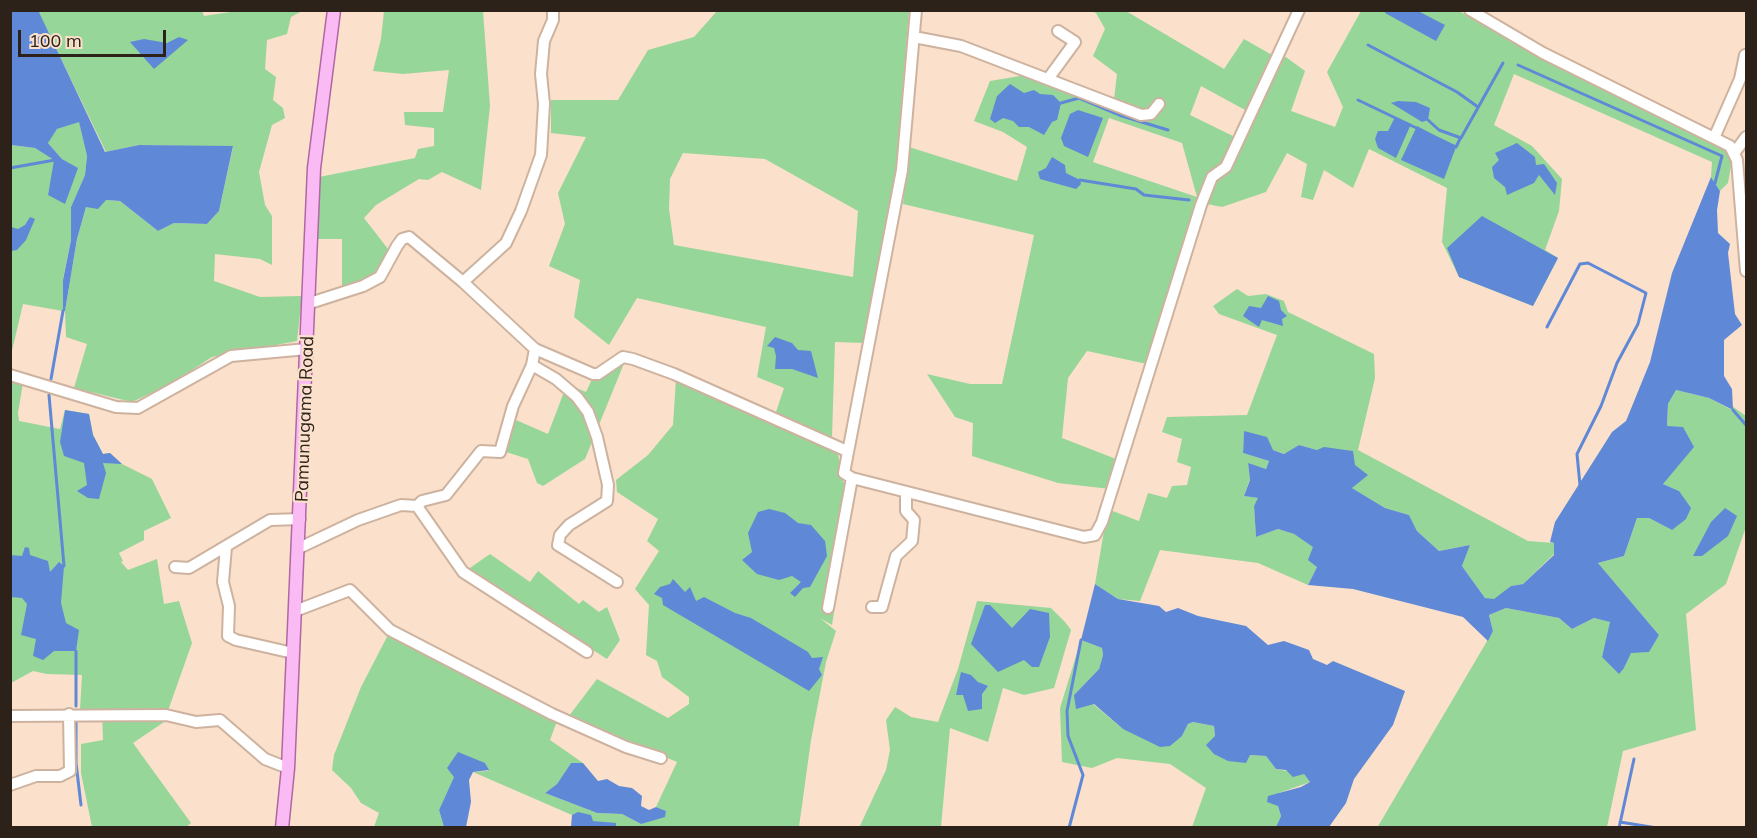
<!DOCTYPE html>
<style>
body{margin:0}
#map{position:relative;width:1757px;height:838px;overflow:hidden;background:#fbe0cb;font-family:Mulish,sans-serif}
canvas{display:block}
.frame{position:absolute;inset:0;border:12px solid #2c221a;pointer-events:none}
.scale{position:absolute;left:18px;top:30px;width:148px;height:27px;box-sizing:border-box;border:3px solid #2c221a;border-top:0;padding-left:8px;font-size:18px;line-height:21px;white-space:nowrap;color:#2c221a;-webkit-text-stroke:4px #fbe0cb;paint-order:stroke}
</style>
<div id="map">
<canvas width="1757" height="838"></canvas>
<div class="frame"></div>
<div class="scale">100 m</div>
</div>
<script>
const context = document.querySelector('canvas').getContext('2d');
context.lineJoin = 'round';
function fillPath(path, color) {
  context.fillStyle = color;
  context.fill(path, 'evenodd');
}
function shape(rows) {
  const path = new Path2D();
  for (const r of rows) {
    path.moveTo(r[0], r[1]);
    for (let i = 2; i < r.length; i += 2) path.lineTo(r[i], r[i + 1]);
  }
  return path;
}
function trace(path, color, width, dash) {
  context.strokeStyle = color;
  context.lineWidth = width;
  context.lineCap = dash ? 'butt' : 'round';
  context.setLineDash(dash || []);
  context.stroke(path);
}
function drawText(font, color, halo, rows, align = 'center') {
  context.font = font + ' Mulish,sans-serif';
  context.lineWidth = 4.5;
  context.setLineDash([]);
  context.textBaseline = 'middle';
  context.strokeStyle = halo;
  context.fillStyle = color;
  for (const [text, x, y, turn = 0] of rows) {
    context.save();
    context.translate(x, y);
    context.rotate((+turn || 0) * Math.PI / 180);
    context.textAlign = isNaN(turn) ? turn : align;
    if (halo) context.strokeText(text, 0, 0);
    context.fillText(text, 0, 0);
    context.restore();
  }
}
const green = shape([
 [202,10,204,16,244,10,302,11,291,17,287,34,267,40,265,69,276,77,273,100,283,108,285,118,272,125,259,172,265,205,272,216,272,265,260,259,215,254,214,281,260,297,302,296,297,341,212,357,172,383,132,402,74,388,87,344,66,337,65,311,77,239,86,207,106,200,120,201,158,231,174,223,207,224,219,211,233,147,139,145,106,152,38,11],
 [384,11,483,11,490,106,481,190,442,172,428,180,419,179,376,205,364,218,388,249,375,275,342,289,342,239,315,239,319,177,415,158,418,149,434,146,434,128,405,125,404,112,443,112,449,70,403,74,373,71,381,39],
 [717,11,909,11,895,180,866,343,835,342,832,437,775,415,784,388,757,377,766,327,637,298,609,345,574,317,580,280,549,266,565,224,558,193,586,137,551,133,551,100,618,100,648,50,694,37],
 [683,153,765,159,858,211,853,277,674,245,669,209,670,179],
 [1091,11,1126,11,1224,69,1244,39,1272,55,1247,111,1201,86,1190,115,1235,137,1218,167,1208,173,1201,198,1197,198,1147,364,1087,351,1068,378,1062,438,1116,459,1110,489,1058,483,972,456,973,423,955,417,927,374,970,384,1002,384,1034,235,903,204,909,147,1017,181,1027,147,1003,132,974,121,990,81,1026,75,1113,108,1117,74,1093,56,1105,29,1096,13],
 [1109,118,1182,143,1197,197,1093,162],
 [1361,11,1459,11,1524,48,1727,149,1732,160,1728,183,1720,191,1711,177,1712,162,1514,74,1494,125,1532,146,1562,179,1559,211,1545,250,1558,258,1533,306,1459,277,1442,242,1447,188,1369,149,1353,188,1324,170,1313,200,1301,197,1307,164,1287,153,1266,192,1222,207,1207,204,1217,179,1232,169,1283,55,1305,71,1291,111,1335,127,1343,107,1327,72],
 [79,121,87,156,85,175,71,207,71,240,63,279,63,311,23,304,11,355,11,145,35,148,55,160,48,195,77,168,62,159,48,143,50,138,57,129],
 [1237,289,1248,296,1266,294,1284,301,1288,312,1374,354,1375,378,1358,450,1528,541,1554,543,1554,554,1523,584,1511,586,1494,600,1485,598,1462,566,1470,545,1439,551,1417,531,1409,515,1385,508,1352,488,1356,484,1317,450,1299,445,1285,454,1273,450,1244,431,1243,453,1269,461,1266,469,1248,464,1250,479,1244,496,1259,498,1254,506,1256,537,1278,529,1294,534,1314,547,1317,567,1308,585,1258,563,1160,550,1140,601,1118,599,1095,584,1104,531,1110,510,1139,521,1148,493,1167,498,1172,486,1187,485,1191,467,1177,462,1182,439,1162,432,1167,417,1247,415,1277,335,1219,314,1213,306],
 [625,361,585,459,543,486,537,483,528,459,506,452,516,420,548,434,567,384,586,392,593,377],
 [11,379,23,383,18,413,19,421,60,429,65,410,89,414,93,435,103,454,110,453,122,464,152,479,171,518,144,531,144,540,119,553,123,561,121,562,128,570,157,559,164,604,179,601,192,643,164,722,133,743,191,823,185,828,92,827,81,773,81,744,103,740,102,711,80,710,82,675,47,674,33,671,11,683],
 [676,379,838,453,843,482,855,483,832,625,820,618,836,631,826,662,811,740,799,827,616,827,616,824,592,821,581,813,572,815,473,772,488,771,485,763,454,777,439,810,444,827,374,827,379,813,361,803,351,788,332,770,334,755,361,687,389,633,557,721,550,740,583,763,571,763,557,784,545,793,597,813,622,814,641,824,666,811,656,807,677,762,569,716,597,679,668,718,689,704,689,697,662,677,657,661,646,655,649,605,635,589,659,551,647,541,658,519,617,492,616,480,648,455,673,425],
 [1676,390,1709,398,1732,410,1732,406,1746,416,1746,527,1726,584,1686,614,1696,730,1623,751,1607,827,1377,828,1493,631,1489,615,1506,608,1559,618,1572,629,1594,618,1611,622,1602,657,1624,668,1630,653,1659,635,1598,563,1624,556,1637,518,1649,518,1672,530,1679,491,1663,484,1675,466,1667,426,1668,404],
 [490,554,530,582,538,571,579,604,583,600,599,612,607,607,620,640,607,659,467,570],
 [977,601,1051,608,1065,622,1071,630,1054,688,1024,695,1003,688,988,742,950,728,941,827,859,828,886,770,890,750,886,720,895,707,911,717,938,722,958,669],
 [1081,640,1102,648,1103,655,1099,669,1074,695,1093,704,1123,729,1182,736,1188,724,1193,722,1214,726,1215,736,1250,755,1266,756,1276,769,1304,774,1310,782,1279,793,1278,806,1281,816,1276,827,1192,827,1206,788,1170,764,1117,758,1092,768,1062,762,1060,708]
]);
const water = shape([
 [38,10,105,152,139,145,233,146,219,211,207,224,174,223,158,231,120,201,106,200,98,209,86,207,77,239,65,311,63,311,63,280,71,240,71,207,85,175,87,156,79,122,57,129,48,143,62,159,78,168,65,204,48,195,54,160,35,148,11,145,11,11],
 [1386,11,1418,11,1445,25,1436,41,1385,13],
 [179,37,188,40,154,69,130,42,144,39,167,43],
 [1010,84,1024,93,1034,90,1040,94,1053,95,1061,103,1057,120,1052,122,1044,135,1029,127,1019,127,1013,121,1003,118,995,123,990,119,997,96],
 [1398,101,1416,102,1430,108,1428,120,1422,122,1391,103],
 [1078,110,1103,118,1088,157,1064,146,1061,138,1070,114],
 [1395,117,1411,124,1396,158,1378,148,1375,139,1378,131,1388,131],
 [1417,126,1456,147,1444,179,1401,160],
 [1517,143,1535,157,1536,165,1544,164,1557,183,1555,195,1539,175,1534,183,1507,195,1505,187,1494,178,1492,167,1499,160,1495,153],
 [1052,157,1065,165,1066,173,1080,180,1081,184,1076,189,1040,179,1038,172,1046,168],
 [1711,177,1720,191,1717,210,1718,233,1730,244,1728,253,1735,314,1742,325,1724,340,1724,376,1732,389,1733,410,1709,398,1676,390,1668,404,1667,426,1683,427,1694,447,1663,484,1679,491,1691,508,1686,519,1672,530,1649,518,1637,518,1624,556,1598,563,1659,635,1649,652,1631,653,1624,668,1619,674,1602,657,1610,622,1594,618,1572,629,1559,618,1506,608,1489,615,1493,631,1488,641,1463,617,1353,589,1308,585,1317,567,1308,560,1313,547,1294,534,1278,529,1256,537,1254,506,1258,498,1244,496,1250,480,1248,463,1266,469,1269,461,1243,453,1244,431,1267,437,1273,450,1284,454,1299,445,1317,450,1324,447,1353,451,1355,465,1368,475,1352,488,1385,508,1409,515,1417,531,1439,551,1470,545,1462,566,1485,598,1494,599,1511,586,1523,584,1554,555,1554,543,1550,542,1555,522,1612,432,1626,421,1650,362,1672,273],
 [1482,216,1558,258,1533,306,1459,277,1447,248],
 [30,217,35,219,26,240,17,250,11,251,11,227,18,229,25,225],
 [1268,296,1279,301,1281,310,1287,316,1282,319,1283,326,1262,320,1259,327,1243,316,1249,306,1261,308],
 [775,337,792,343,798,350,811,351,818,378,792,369,775,369,776,356,774,348,767,346],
 [65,410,89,414,93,435,103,454,110,453,122,464,103,463,106,473,99,499,88,498,77,491,87,485,84,463,64,456,60,442],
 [1725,508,1737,516,1728,536,1702,556,1693,556,1711,522],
 [769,509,785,513,798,523,811,525,825,541,827,556,810,587,803,588,795,597,790,593,801,582,792,576,779,580,757,574,742,560,752,552,748,533,758,512],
 [25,547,29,548,30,555,48,561,50,572,59,562,64,566,61,603,66,623,79,630,76,651,54,651,43,660,33,656,36,639,21,635,27,604,22,598,11,597,10,555,22,556],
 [673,579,685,592,690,587,696,601,704,597,735,613,751,618,808,652,812,658,823,657,819,669,822,675,809,691,663,605,662,598,654,594,660,587,670,584],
 [1095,584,1118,599,1159,606,1166,612,1178,608,1198,616,1246,626,1268,645,1284,641,1309,650,1313,659,1327,665,1333,661,1405,691,1393,725,1354,779,1346,803,1329,827,1276,827,1281,816,1278,806,1267,802,1268,796,1301,787,1310,782,1304,774,1293,777,1286,770,1276,769,1266,756,1250,755,1246,763,1228,761,1214,754,1206,745,1215,736,1214,726,1193,722,1188,724,1182,736,1170,746,1160,747,1123,729,1094,704,1076,709,1074,695,1099,669,1103,655,1102,648,1081,640],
 [985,605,990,605,1012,628,1030,609,1049,613,1050,637,1039,667,1032,667,1024,660,998,672,971,644],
 [961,672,971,675,978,682,988,686,982,694,982,709,968,711,963,695,956,695],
 [458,752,485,763,489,770,473,772,469,780,471,802,466,827,444,827,439,810,454,777,447,768],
 [571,763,583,763,598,781,607,779,619,786,632,788,642,796,641,806,649,810,656,807,666,811,665,817,641,824,622,814,597,813,545,793,557,784],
 [578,812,591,815,593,821,616,823,616,827,571,827,572,815]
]);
const stream = shape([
 [1368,45,1457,92,1478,107],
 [1518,65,1722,156,1715,183],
 [1358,100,1456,147,1460,139],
 [1061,103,1079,98,1122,116,1168,130],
 [1428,120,1439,130,1461,138,1503,63],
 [10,168,55,160],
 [1080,180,1136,189,1144,195,1189,200],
 [1547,327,1580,264,1588,263,1646,293,1638,324,1617,363,1601,406,1577,454,1580,485],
 [51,379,63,311],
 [49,395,64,566],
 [1733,410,1746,425],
 [76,706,76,651],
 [76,722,76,763,81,805],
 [1620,822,1657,828],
 [1069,828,1083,775,1068,736,1067,711,1081,640],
 [1619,828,1634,759]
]);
const minor = shape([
 [916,10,902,170,844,473,852,478,1084,537,1095,535,1102,522,1201,205,1212,177,1226,167,1299,10],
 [1470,10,1543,53,1730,146,1737,160,1746,271],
 [914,37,961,46,1141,115,1151,114,1159,104],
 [1048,79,1075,42,1058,31],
 [1714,138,1740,79,1745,55],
 [1735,152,1746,137],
 [463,282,506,243,521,211,541,155,544,104,541,74,544,41,553,20,553,10],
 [310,303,363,286,380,277,397,246,402,239,409,237,463,282,535,349,593,374,598,374,623,357,633,359,674,374,847,451],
 [535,349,532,365,556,379,577,397,588,412,597,437,608,485,607,501,569,525,560,535,558,545,617,582],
 [10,375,116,407,138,408,231,356,307,349],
 [417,506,422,501,446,495,481,451,500,452,513,406,532,365],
 [226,547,223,582,229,606,228,636,236,640,293,653],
 [299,548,358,520,401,505,417,506,463,572,587,652],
 [175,567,189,568,270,520,300,519],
 [872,607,882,607,896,556,912,541,914,520,906,511,906,492],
 [828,608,852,478],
 [295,611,350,590,390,630,552,714,626,747,661,758],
 [10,716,166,715,196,722,220,720,265,759,288,768],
 [10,785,36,776,60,776,70,771,69,714]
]);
const major = shape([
 [282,828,288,768,314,168,334,10]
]);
const streetNames = [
 ["Pamunugama Road",305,419,-88]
];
fillPath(green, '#96d699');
fillPath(water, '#5f89d6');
trace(stream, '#5f89d6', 3);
trace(minor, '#cdb39f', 14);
trace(major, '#af68a3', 15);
trace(minor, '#fff', 10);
trace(major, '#fabbf4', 12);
drawText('18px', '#2c221a', '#fbe0cb', streetNames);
</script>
